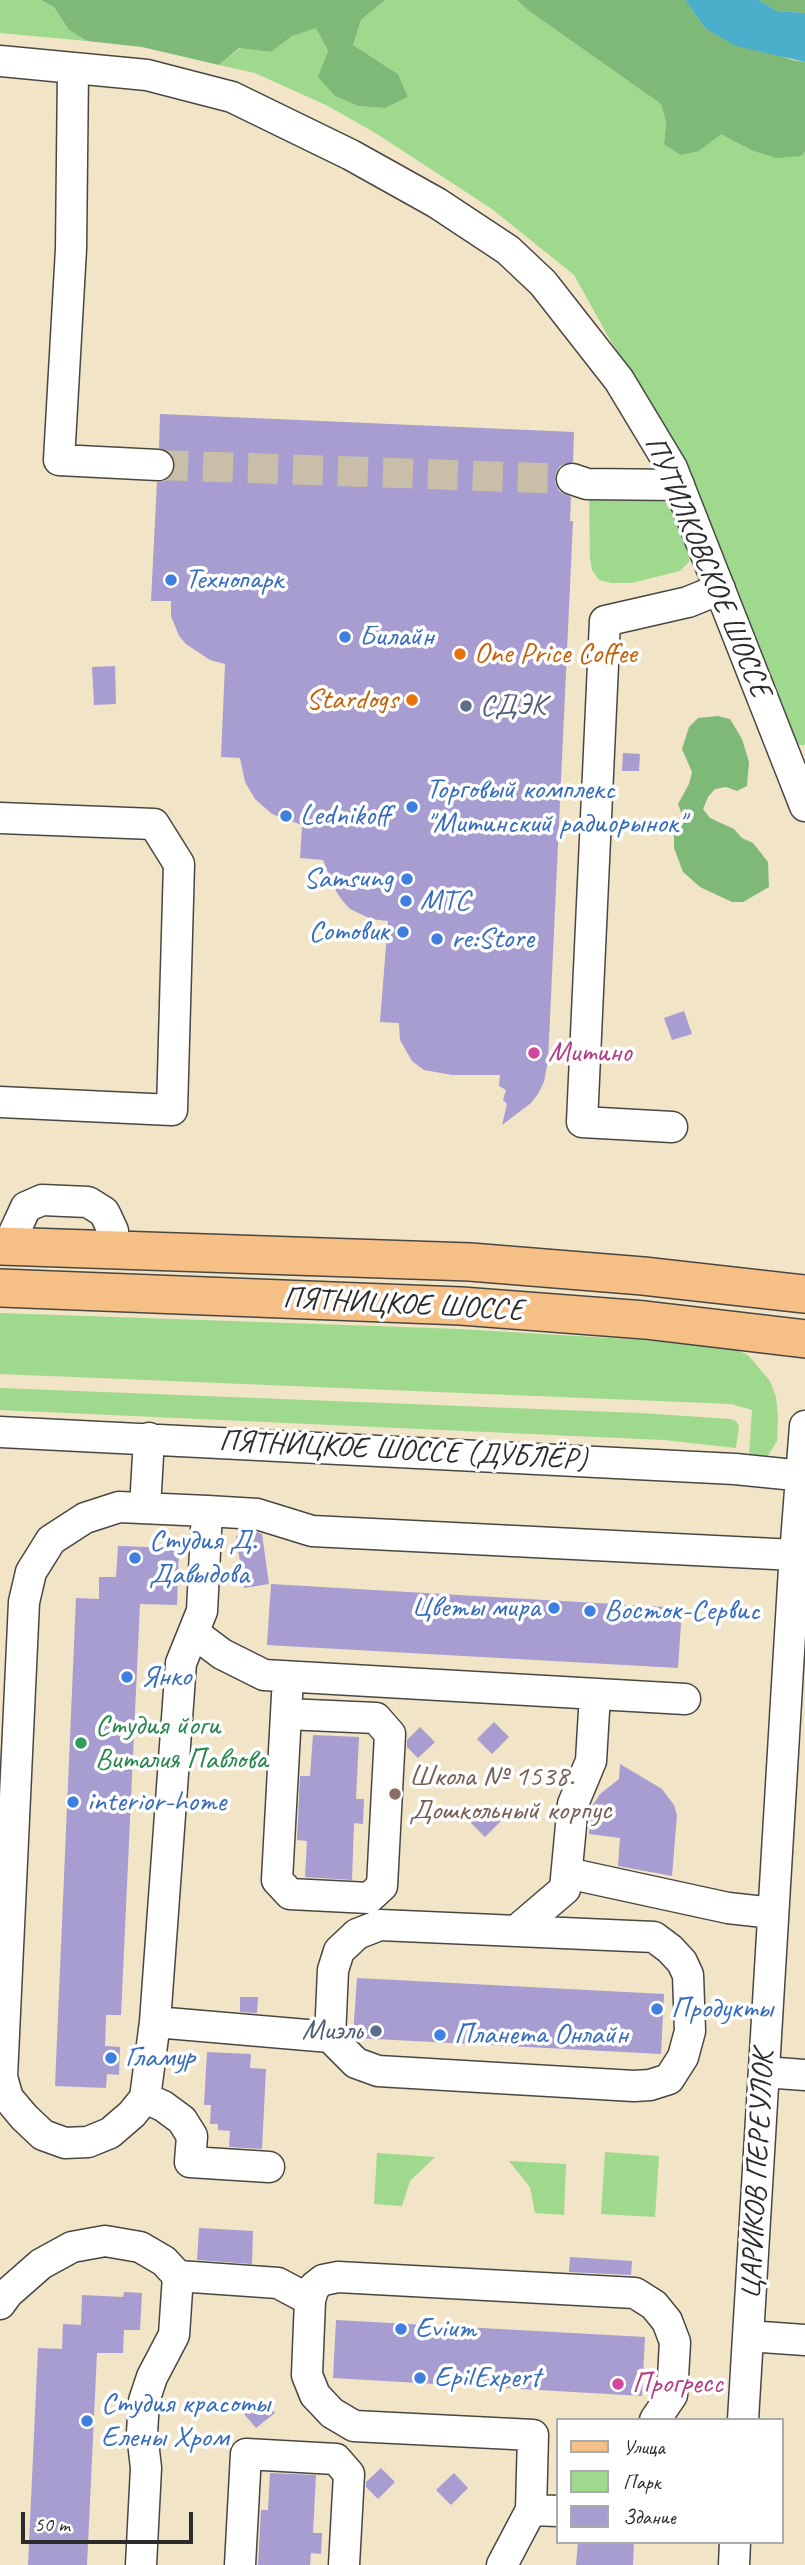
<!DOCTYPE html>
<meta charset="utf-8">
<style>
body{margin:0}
#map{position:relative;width:805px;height:2565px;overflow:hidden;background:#f1e4c7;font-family:Caveat,sans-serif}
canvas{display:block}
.legend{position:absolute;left:556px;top:2418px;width:228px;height:126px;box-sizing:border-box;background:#fff;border:2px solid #aaa;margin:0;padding:9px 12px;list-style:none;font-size:21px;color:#2b2b2b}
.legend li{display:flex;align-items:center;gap:14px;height:35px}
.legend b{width:35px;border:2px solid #aaa}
.scale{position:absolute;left:21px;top:2512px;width:172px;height:32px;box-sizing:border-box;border:4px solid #2b2b2b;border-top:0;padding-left:9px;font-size:21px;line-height:24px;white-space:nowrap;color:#2b2b2b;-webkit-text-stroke:5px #fff;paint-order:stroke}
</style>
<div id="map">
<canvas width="805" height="2565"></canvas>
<ul class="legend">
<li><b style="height:9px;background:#f5bf86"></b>Улица</li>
<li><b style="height:19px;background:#9ed98d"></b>Парк</li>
<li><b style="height:19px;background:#a79dd0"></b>Здание</li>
</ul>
<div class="scale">50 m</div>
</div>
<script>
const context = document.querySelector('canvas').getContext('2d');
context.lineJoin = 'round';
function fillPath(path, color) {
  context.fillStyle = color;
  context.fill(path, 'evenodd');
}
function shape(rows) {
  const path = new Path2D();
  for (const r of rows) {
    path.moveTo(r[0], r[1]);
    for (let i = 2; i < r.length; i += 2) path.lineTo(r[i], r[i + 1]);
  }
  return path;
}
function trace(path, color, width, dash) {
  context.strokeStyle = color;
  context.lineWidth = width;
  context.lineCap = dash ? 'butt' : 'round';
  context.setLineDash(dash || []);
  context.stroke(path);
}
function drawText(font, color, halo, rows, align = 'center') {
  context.font = font + ' Caveat,sans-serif';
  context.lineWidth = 7;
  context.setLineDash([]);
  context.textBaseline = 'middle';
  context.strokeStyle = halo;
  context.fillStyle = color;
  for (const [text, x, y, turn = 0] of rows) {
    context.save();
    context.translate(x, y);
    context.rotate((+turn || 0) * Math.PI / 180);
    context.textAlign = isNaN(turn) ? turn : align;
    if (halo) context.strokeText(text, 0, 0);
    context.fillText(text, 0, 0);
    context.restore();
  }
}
const green = shape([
 [0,0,41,0,54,7,69,30,87,41,0,33],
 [385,0,517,0,529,11,661,104,666,122,664,144,699,151,721,133,751,150,801,156,805,152,805,745,799,745,788,735,697,494,660,418,609,338,574,275,492,209,377,134,328,106,255,73,219,65,240,48,271,52,292,36,316,27,328,51,319,77,335,96,358,106,385,108,408,97,398,74,353,45,361,20],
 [589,495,674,498,692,543,689,562,680,571,631,583,612,583,599,580,592,570,590,559],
 [0,1313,460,1329,678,1342,735,1349,748,1355,770,1381,776,1397,778,1417,777,1441,767,1457,749,1458,752,1410,731,1404,0,1374],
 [0,1388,640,1413,731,1419,736,1421,739,1426,736,1448,664,1440,0,1410],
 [605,2152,659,2156,655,2217,601,2214],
 [377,2153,435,2157,410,2181,402,2206,374,2204],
 [509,2161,566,2164,564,2215,535,2213,530,2187]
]);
const forest = shape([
 [41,0,385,0,361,20,353,45,398,74,408,97,385,108,358,106,335,96,318,77,328,51,316,28,292,36,271,52,239,48,219,65,142,47,87,41,69,30,54,7],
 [517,0,685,0,705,28,792,60,805,62,805,152,801,156,776,158,751,150,721,134,699,151,681,155,664,144,666,122,661,104,529,11],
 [759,0,805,0,805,13,777,11],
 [718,716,730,719,742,739,749,762,747,786,737,791,726,787,715,789,708,797,703,809,710,818,734,829,742,838,753,843,768,862,769,887,743,902,732,902,700,887,683,872,674,848,674,824,682,815,678,804,689,784,692,772,682,749,689,727,698,718]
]);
const water = shape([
 [685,0,759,0,777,11,805,13,805,62,736,46,705,28]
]);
const building = shape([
 [160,414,574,432,573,462,560,466,556,473,555,482,559,491,571,497,570,521,573,521,548,1061,544,1082,538,1094,531,1103,502,1125,507,1104,503,1100,506,1090,499,1086,500,1075,452,1075,424,1070,412,1061,400,1040,399,1023,380,1022,388,921,371,919,350,909,341,899,333,886,323,860,300,858,302,825,272,814,255,799,245,782,240,758,221,757,225,664,210,660,186,644,179,636,171,616,171,601,151,601,157,482,165,481,172,475,175,465,174,458,168,451,159,448],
 [115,666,116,704,94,705,92,667],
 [623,753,640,754,639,771,622,771],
 [684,1011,692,1034,672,1040,664,1018],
 [257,1532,262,1534,269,1584,244,1588,236,1536],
 [118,1546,179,1548,177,1605,140,1604,121,2015,106,2015,105,2046,120,2047,119,2075,107,2074,106,2088,55,2086,76,1598,99,1599,99,1577,116,1577],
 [271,1584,682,1608,678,1668,267,1645],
 [494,1722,509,1737,492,1754,477,1739],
 [420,1727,435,1742,418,1758,407,1747,407,1740],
 [313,1735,359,1737,356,1799,364,1799,363,1824,354,1823,352,1880,305,1877,307,1841,297,1840,300,1776,310,1776],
 [620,1764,662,1789,674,1805,677,1815,672,1876,618,1866,620,1838,589,1834,591,1808,600,1794,619,1779],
 [487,1805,502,1820,485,1837,470,1822],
 [357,1978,664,1994,661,2054,356,2038,353,2036],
 [240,1997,258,1997,257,2013,240,2012],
 [207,2052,251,2054,250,2068,266,2069,262,2149,229,2147,230,2131,218,2130,218,2124,210,2124,211,2105,204,2105],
 [199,2228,253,2231,252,2264,197,2260],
 [570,2257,632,2261,631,2275,569,2272],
 [124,2292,142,2293,140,2330,124,2330,123,2353,97,2353,87,2565,28,2565,38,2348,62,2349,63,2324,81,2325,82,2295,123,2297],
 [336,2320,645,2337,642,2396,333,2378],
 [263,2398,275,2413,256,2428,244,2414],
 [381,2468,395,2482,378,2499,366,2487,366,2482],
 [270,2473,316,2475,313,2533,322,2533,321,2554,311,2553,310,2565,258,2565,261,2510,268,2510],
 [454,2473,468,2488,451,2505,436,2490],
 [578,2542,634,2542,633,2565,576,2565]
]);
const minorTunnel = shape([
 [158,465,572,479]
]);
const minor = shape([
 [0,61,147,75,232,97,351,155,437,203,508,250,543,283,619,380,672,468,805,806],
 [73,70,71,249,59,460,158,465],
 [572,479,587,484,679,485],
 [0,818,154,824,179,864,172,1110,0,1102],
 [672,1127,582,1122,605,621,688,602,720,589],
 [8,1246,26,1207,42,1200,88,1202,104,1212,107,1218,113,1231,113,1250],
 [0,1432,735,1469,805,1476],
 [119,1507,207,1511,202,1611,181,1663,155,2022,145,2098,132,2114,110,2133,88,2142,65,2143,43,2135,24,2117,8,2098,2,2077,24,1602,31,1572,51,1540,85,1518,119,1507],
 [145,1508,149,1438],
 [207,1511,257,1514,312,1531,795,1555],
 [194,1633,222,1654,264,1675,685,1699],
 [286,1714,376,1718,390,1734,382,1886,369,1898,290,1894,277,1880,288,1677],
 [567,1873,728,1908,773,1913],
 [517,1930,565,1889,573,1804,591,1761,595,1694],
 [155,2022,330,2037,356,2063,378,2071,634,2086,650,2085,669,2079,683,2057,690,2031,688,1975,682,1962,670,1949,654,1937,380,1925,357,1934,339,1951,333,1970,330,2037],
 [764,2072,805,2075],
 [145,2098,163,2106,182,2120,192,2136,190,2162,269,2167],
 [310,2300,314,2287,323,2280,338,2277,635,2293,654,2305,667,2321,675,2342,672,2395,655,2420],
 [0,2304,8,2293,41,2264,72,2247,105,2241,140,2247,164,2261,178,2276,278,2283,310,2300,307,2375,315,2395,332,2413,354,2426,533,2435,531,2510,558,2511],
 [748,2336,805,2340],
 [743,2420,794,1568,805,1426],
 [141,2565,146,2468,142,2433,144,2401,152,2377,174,2335,178,2276],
 [240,2565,246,2454,336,2459,349,2474,344,2565],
 [502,2565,531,2510],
 [734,2565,735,2542]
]);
const major = shape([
 [0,1246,470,1262,643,1276,805,1294],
 [0,1288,461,1306,645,1320,805,1339]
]);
const markers = [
 [171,580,7,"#3f7fe0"],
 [345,637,7,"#3f7fe0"],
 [460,654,7,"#e8710a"],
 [412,700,7,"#e8710a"],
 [466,706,7,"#5c6f8a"],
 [412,807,7,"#3f7fe0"],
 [286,816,7,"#3f7fe0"],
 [407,879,7,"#3f7fe0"],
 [406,901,7,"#3f7fe0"],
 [403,932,7,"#3f7fe0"],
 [437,939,7,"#3f7fe0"],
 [534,1053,7,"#d1479c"],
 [135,1558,7,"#3f7fe0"],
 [554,1608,7,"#3f7fe0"],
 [590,1611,7,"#3f7fe0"],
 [127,1677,7,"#3f7fe0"],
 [81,1743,7,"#2e9e5b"],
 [395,1794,7,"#8d6e63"],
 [73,1802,7,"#3f7fe0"],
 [657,2009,7,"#3f7fe0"],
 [376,2031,7,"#5c6f8a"],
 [440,2035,7,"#3f7fe0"],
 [111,2058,7,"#3f7fe0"],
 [401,2329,7,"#3f7fe0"],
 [420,2378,7,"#3f7fe0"],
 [618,2384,7,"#d1479c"],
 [87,2421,7,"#3f7fe0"]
];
const streetNames = [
 ["ПУТИЛКОВСКОЕ ШОССЕ",707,567,67],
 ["ПЯТНИЦКОЕ ШОССЕ",403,1305,3],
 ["ПЯТНИЦКОЕ ШОССЕ (ДУБЛЁР)",403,1451,3],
 ["ЦАРИКОВ ПЕРЕУЛОК",758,2175,-87]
];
const shopNames = [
 ["Технопарк",185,580],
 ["Билайн",359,637],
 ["Торговый комплекс",426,790],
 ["\"Митинский радиорынок\"",426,824],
 ["Lednikoff",300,816],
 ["Samsung",393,879,"right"],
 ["МТС",420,901],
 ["Сотовик",389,932,"right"],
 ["re:Store",451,939],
 ["Студия Д.",149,1541],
 ["Давыдова",149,1575],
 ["Цветы мира",540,1608,"right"],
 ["Восток-Сервис",604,1611],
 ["Янко",141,1677],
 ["interior-home",87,1802],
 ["Продукты",671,2009],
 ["Планета Онлайн",454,2035],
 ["Гламур",125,2058],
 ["Evium",415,2329],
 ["EpilExpert",434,2378],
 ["Студия красоты",101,2404],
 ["Елены Хром",101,2438]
];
const foodNames = [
 ["One Price Coffee",474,654],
 ["Stardogs",398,700,"right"]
];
const serviceNames = [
 ["СДЭК",480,706],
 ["Миэль",362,2031,"right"]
];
const hotelNames = [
 ["Митино",548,1053],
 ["Прогресс",632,2384]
];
const leisureNames = [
 ["Студия йоги",95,1726],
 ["Виталия Павлова",95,1760]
];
const educationNames = [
 ["Школа № 1538.",409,1777],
 ["Дошкольный корпус",409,1811]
];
fillPath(green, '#9ed98d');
fillPath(forest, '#7eb978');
fillPath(water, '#4baeca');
fillPath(building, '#a79dd0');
trace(minorTunnel, '#c9bfa8', 30, [30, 15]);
trace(minor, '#494742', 33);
trace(major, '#494742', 40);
trace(minor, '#fff', 30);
trace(major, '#f5bf86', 37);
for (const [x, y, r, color] of markers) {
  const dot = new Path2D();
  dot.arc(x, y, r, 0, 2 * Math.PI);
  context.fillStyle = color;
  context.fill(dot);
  trace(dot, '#fff', 2.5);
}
drawText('30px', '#2b2b2b', '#fff', streetNames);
drawText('30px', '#366cbe', '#fff', shopNames, 'left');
drawText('30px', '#c56008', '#fff', foodNames, 'left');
drawText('30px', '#4e5e75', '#fff', serviceNames, 'left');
drawText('30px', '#b23c85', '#fff', hotelNames, 'left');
drawText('30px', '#27864d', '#fff', leisureNames, 'left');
drawText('30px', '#785e54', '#fff', educationNames, 'left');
</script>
